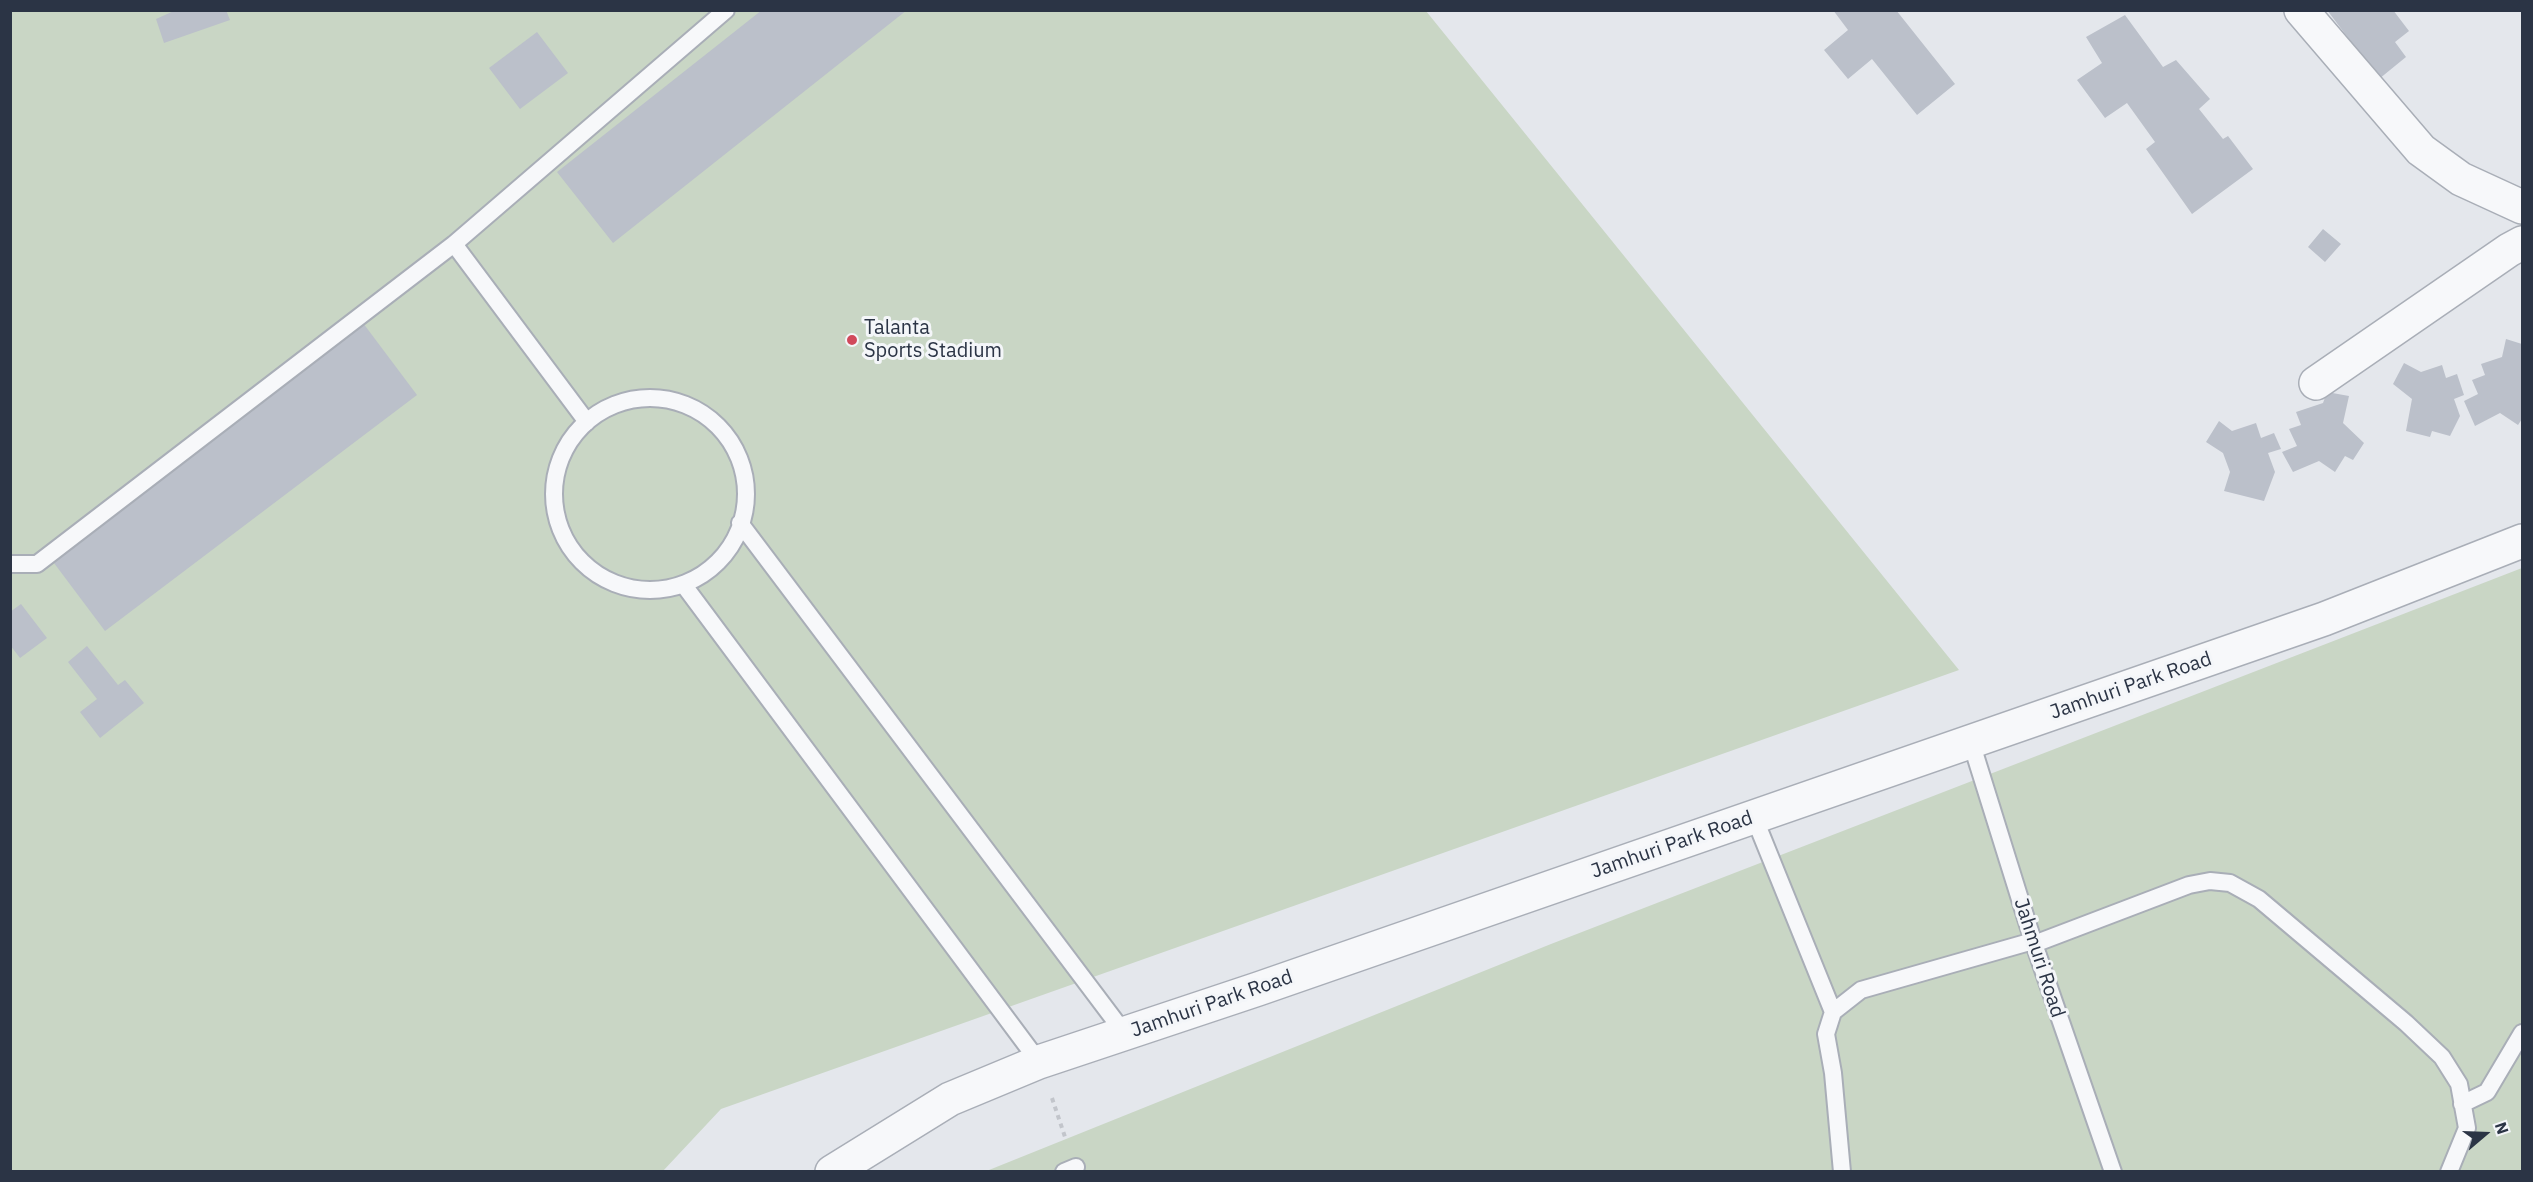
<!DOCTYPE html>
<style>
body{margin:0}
#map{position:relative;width:2533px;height:1182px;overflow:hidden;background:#e4e7ec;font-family:"IBM Plex Sans",sans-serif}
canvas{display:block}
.frame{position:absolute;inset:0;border:12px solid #2b3445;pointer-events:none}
.north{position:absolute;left:2455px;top:1104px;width:60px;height:60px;-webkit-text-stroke:4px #f4f6f9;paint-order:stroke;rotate:71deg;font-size:16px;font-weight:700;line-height:24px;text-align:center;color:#2b3445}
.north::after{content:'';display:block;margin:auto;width:21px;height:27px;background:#2b3445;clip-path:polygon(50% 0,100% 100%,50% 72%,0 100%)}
</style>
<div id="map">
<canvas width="2533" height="1182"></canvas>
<div class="frame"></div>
<div class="north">N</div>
</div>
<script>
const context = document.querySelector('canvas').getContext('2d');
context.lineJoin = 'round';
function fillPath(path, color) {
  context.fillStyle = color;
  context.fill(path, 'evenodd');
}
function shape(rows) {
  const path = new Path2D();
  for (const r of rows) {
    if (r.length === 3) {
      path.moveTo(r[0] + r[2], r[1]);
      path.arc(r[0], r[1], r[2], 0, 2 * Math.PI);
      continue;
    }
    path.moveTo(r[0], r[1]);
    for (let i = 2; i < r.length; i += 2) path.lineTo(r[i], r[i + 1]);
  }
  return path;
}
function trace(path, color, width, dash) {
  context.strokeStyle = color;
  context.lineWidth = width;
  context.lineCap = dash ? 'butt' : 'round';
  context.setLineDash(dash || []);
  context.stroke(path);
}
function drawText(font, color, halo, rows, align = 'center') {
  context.font = font + ' "IBM Plex Sans",sans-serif';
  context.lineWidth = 6;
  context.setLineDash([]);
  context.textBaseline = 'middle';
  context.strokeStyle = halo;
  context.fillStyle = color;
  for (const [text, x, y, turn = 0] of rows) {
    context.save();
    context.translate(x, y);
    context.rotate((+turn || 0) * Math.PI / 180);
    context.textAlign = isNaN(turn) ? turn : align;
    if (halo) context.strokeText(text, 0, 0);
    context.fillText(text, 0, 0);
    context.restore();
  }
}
const green = shape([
 [10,11,1426,11,1959,670,721,1109,663,1171,11,1171],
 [2522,568,2522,1171,984,1172,1551,944]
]);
const building = shape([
 [176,10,226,10,230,20,164,43,156,19],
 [762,10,907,10,613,243,557,172],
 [1833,10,1896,10,1955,84,1917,115,1872,59,1848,79,1824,50,1848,30],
 [2327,10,2393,10,2409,31,2395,42,2406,57,2379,79],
 [2125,15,2163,67,2176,60,2210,99,2199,109,2223,139,2228,136,2253,169,2192,214,2146,149,2155,142,2127,103,2105,118,2077,80,2102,63,2086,37],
 [537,32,568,73,520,109,489,68],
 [2323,229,2341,244,2325,262,2308,247],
 [363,323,417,395,105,631,51,559],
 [2506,339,2522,344,2522,419,2518,425,2500,413,2475,426,2464,401,2478,394,2472,380,2485,375,2481,364,2502,357],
 [2404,363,2421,372,2442,365,2446,378,2457,374,2464,395,2454,399,2460,416,2450,436,2432,431,2430,437,2406,431,2412,399,2393,384],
 [2327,392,2349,396,2343,423,2364,443,2353,460,2345,456,2335,472,2319,461,2293,472,2282,452,2297,446,2289,429,2301,425,2296,412,2323,403],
 [2219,421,2232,431,2256,423,2261,438,2274,433,2281,449,2268,453,2275,472,2264,501,2224,491,2230,472,2223,453,2206,442],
 [21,604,47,638,20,658,10,645,10,612],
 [87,646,118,685,125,680,144,703,100,738,80,712,97,699,68,662]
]);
const path = shape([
 [1052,1098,1066,1140]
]);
const service = shape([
 [454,244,587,422],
 [650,494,96],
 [740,523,1125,1034],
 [10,564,37,564,454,244,726,10],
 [683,584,1039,1062],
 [1971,742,2033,941,2113,1172],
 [1754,817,1833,1012],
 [2034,944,2189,885,2210,881,2230,883,2259,899,2406,1023,2442,1057,2459,1084,2467,1128,2449,1172],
 [2462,1104,2487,1092,2522,1033],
 [1064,1172,1076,1167],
 [1842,1172,1833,1073,1826,1034,1833,1012,1861,990,2033,941]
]);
const minor = shape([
 [2301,10,2421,150,2461,179,2522,207],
 [2316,383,2509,250,2522,243],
 [832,1172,950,1099,1039,1062,1258,989,2324,619,2522,541]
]);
const markers = [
 [852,340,6,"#d1495b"]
];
const poiNames = [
 ["Talanta",864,328],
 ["Sports Stadium",864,351]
];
const streetNames = [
 ["Jamhuri Park Road",2131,686,-19],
 ["Jamhuri Park Road",1672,845,-19],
 ["Jahmuri Road",2039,958,72],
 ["Jamhuri Park Road",1212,1004,-19]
];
fillPath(green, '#c9d6c5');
fillPath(building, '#bbc0ca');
trace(service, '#a9aeb7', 20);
trace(minor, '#a9aeb7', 36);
trace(path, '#c2c5cb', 4, [4.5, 4.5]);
trace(service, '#f7f8fa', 16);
trace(minor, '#f7f8fa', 33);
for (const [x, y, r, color] of markers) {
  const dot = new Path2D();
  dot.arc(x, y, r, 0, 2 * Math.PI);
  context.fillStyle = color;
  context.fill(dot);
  trace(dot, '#f4f6f9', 2);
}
drawText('20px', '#2b3445', '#f4f6f9', poiNames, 'left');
drawText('20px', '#2b3445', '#f4f6f9', streetNames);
</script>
